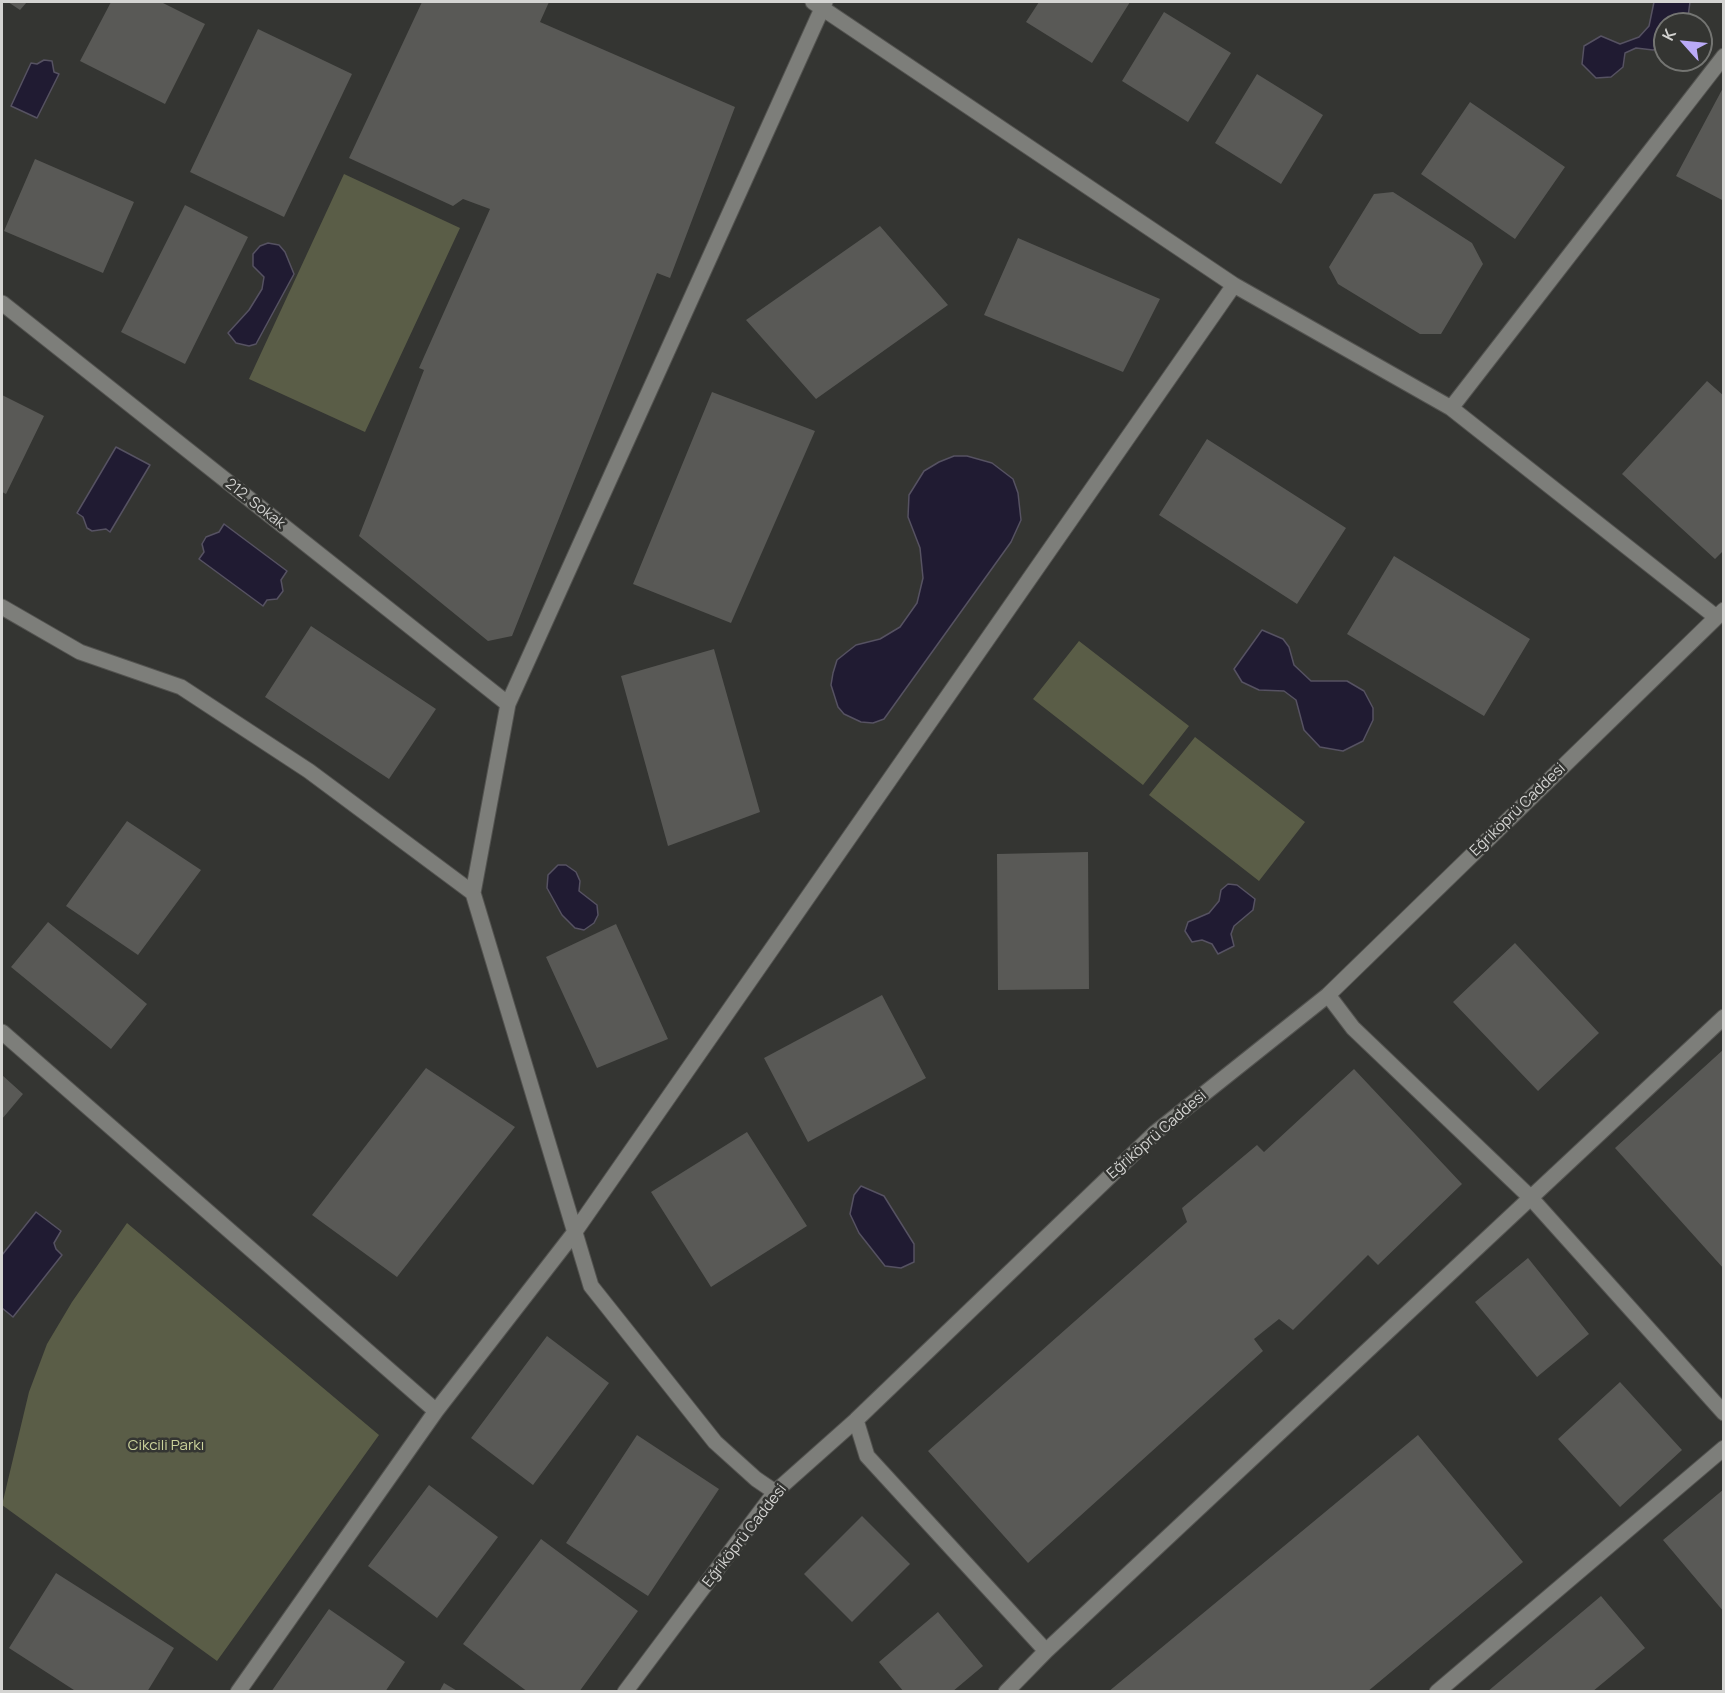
<!DOCTYPE html>
<meta charset="utf-8">
<style>
body{margin:0}
#map{position:relative;width:1725px;height:1693px;overflow:hidden;background:#343532;font-family:Manrope,sans-serif}
canvas{display:block}
.frame{position:absolute;inset:0;border:3px solid #d4d4d2;pointer-events:none}
.north{position:absolute;left:1653px;top:12px;width:60px;height:60px;box-sizing:border-box;background:#343532;border:2px solid #747572;border-radius:50%;rotate:297deg;font-size:16px;font-weight:700;line-height:24px;text-align:center;color:#d4d4d2}
.north::after{content:'';display:block;margin:auto;width:21px;height:27px;background:#baaaf7;clip-path:polygon(50% 0,100% 100%,50% 72%,0 100%)}
</style>
<div id="map">
<canvas width="1725" height="1693"></canvas>
<div class="frame"></div>
<div class="north">K</div>
</div>
<script>
const context = document.querySelector('canvas').getContext('2d');
context.lineJoin = 'round';
function fillPath(path, color) {
  context.fillStyle = color;
  context.fill(path, 'evenodd');
}
function shape(rows) {
  const path = new Path2D();
  for (const r of rows) {
    path.moveTo(r[0], r[1]);
    for (let i = 2; i < r.length; i += 2) path.lineTo(r[i], r[i + 1]);
  }
  return path;
}
function trace(path, color, width, dash) {
  context.strokeStyle = color;
  context.lineWidth = width;
  context.lineCap = dash ? 'butt' : 'round';
  context.setLineDash(dash || []);
  context.stroke(path);
}
function drawText(font, color, halo, rows, align = 'center') {
  context.font = font + ' Manrope,sans-serif';
  context.lineWidth = 5;
  context.setLineDash([]);
  context.textBaseline = 'middle';
  context.strokeStyle = halo;
  context.fillStyle = color;
  for (const [text, x, y, turn = 0] of rows) {
    context.save();
    context.translate(x, y);
    context.rotate((+turn || 0) * Math.PI / 180);
    context.textAlign = isNaN(turn) ? turn : align;
    if (halo) context.strokeText(text, 0, 0);
    context.fillText(text, 0, 0);
    context.restore();
  }
}
const green = shape([
 [344,174,460,228,365,432,249,379],
 [1079,641,1189,726,1143,785,1033,699],
 [1195,737,1305,822,1259,881,1149,795],
 [127,1223,379,1435,217,1661,2,1505,29,1392,47,1344,72,1302]
]);
const water = shape([
 [1654,2,1690,2,1687,24,1665,24,1665,46,1653,50,1636,48,1625,53,1623,67,1611,77,1596,78,1582,64,1584,46,1601,36,1620,44,1639,37,1649,26,1654,2],
 [44,60,52,61,54,72,59,74,37,118,11,106,31,63,37,64,44,60],
 [268,243,279,245,285,252,294,274,256,344,249,346,236,343,228,333,249,310,262,289,264,277,253,266,253,254,260,246,268,243],
 [116,447,150,465,110,532,106,529,92,531,87,528,83,517,77,513,116,447],
 [954,456,967,456,992,463,1013,479,1018,493,1021,520,1011,542,884,719,873,723,861,722,844,714,838,707,831,685,833,673,837,660,847,652,856,645,880,639,900,627,917,603,923,578,920,548,908,517,909,495,924,471,939,462,954,456],
 [224,524,287,571,281,580,283,591,277,599,267,600,263,606,199,559,204,552,202,544,206,537,219,532,224,524],
 [1262,630,1283,639,1289,647,1294,665,1311,681,1347,681,1364,691,1373,708,1373,720,1363,741,1343,751,1320,747,1304,730,1296,700,1284,691,1259,690,1242,682,1234,669,1262,630],
 [558,865,566,865,576,872,580,881,579,891,597,905,598,915,594,923,584,930,575,928,562,915,547,888,548,875,558,865],
 [1228,884,1237,885,1255,899,1253,910,1234,926,1231,934,1234,946,1218,954,1212,944,1202,940,1192,942,1185,931,1188,922,1209,913,1219,901,1221,890,1228,884],
 [861,1186,884,1196,914,1244,914,1262,901,1268,885,1266,859,1233,850,1214,854,1195,861,1186],
 [36,1212,61,1231,54,1243,56,1249,62,1255,13,1317,2,1308,2,1255,36,1212]
]);
const building = shape([
 [8,2,27,2,20,10],
 [111,2,161,2,205,24,165,104,80,61],
 [422,2,549,2,540,22,735,107,670,278,657,273,512,636,488,641,359,536,424,370,419,368,490,209,463,199,453,206,349,158],
 [1039,2,1130,2,1092,63,1026,22],
 [1164,12,1231,53,1188,122,1122,81],
 [258,29,352,74,284,217,190,172],
 [1257,74,1323,115,1281,184,1215,143],
 [1724,86,1724,201,1676,176],
 [1470,102,1565,167,1515,239,1421,174],
 [35,159,134,202,103,273,4,231],
 [1393,192,1472,243,1483,264,1441,334,1420,334,1338,284,1329,267,1374,194],
 [185,205,248,237,185,364,121,332],
 [880,226,948,305,816,399,746,320],
 [1018,238,1160,299,1123,372,984,315],
 [1707,381,1724,396,1724,550,1715,559,1622,474],
 [712,392,815,431,731,623,633,584],
 [2,395,44,416,6,494,2,492],
 [1207,439,1346,528,1297,604,1159,515],
 [1394,556,1530,639,1484,716,1347,634],
 [311,626,436,709,389,779,265,697],
 [714,649,760,812,668,846,621,676],
 [127,821,201,870,138,955,66,906],
 [1088,852,1089,989,998,990,997,854],
 [48,922,147,1004,111,1049,11,967],
 [616,924,668,1039,597,1068,546,957],
 [1515,943,1599,1033,1538,1091,1453,1002],
 [882,995,926,1078,808,1142,764,1058],
 [1724,1049,1724,1269,1615,1148],
 [426,1068,515,1127,397,1277,312,1215],
 [1354,1069,1462,1184,1378,1265,1368,1255,1293,1330,1279,1319,1254,1339,1263,1351,1028,1563,928,1451,1187,1222,1182,1208,1257,1145,1264,1152],
 [2,1075,23,1094,2,1119],
 [747,1132,807,1226,711,1287,651,1192],
 [1528,1258,1589,1334,1537,1377,1475,1302],
 [547,1336,609,1383,533,1485,471,1438],
 [1620,1382,1682,1450,1620,1507,1558,1439],
 [637,1435,719,1489,648,1596,566,1543],
 [1418,1435,1523,1562,1367,1692,1108,1692],
 [429,1485,498,1537,437,1618,368,1566],
 [1724,1489,1724,1612,1663,1540],
 [862,1516,910,1564,852,1622,804,1574],
 [541,1539,638,1611,579,1692,528,1692,463,1644],
 [56,1573,174,1648,147,1692,77,1692,9,1648],
 [1601,1596,1645,1648,1592,1692,1487,1692],
 [329,1609,405,1662,385,1692,271,1692],
 [938,1612,983,1666,952,1692,904,1692,879,1662],
 [444,1683,459,1692,439,1692]
]);
const minor = shape([
 [813,2,1234,285,1451,408,1716,617],
 [2,303,508,704],
 [1451,408,1724,56],
 [2,607,80,652,181,687,309,771,473,893],
 [1328,995,1353,1028,1530,1197,1724,1413],
 [2,1032,436,1411],
 [856,1420,867,1456,1046,1651],
 [775,1492,756,1479,715,1442,591,1286,473,893,508,704,825,2],
 [238,1692,436,1411,574,1233,1234,285],
 [625,1692,775,1492,856,1420,1156,1132,1328,995,1724,610],
 [1006,1692,1046,1651,1724,1017],
 [1437,1692,1724,1448]
]);
const streetNames = [
 ["212. Sokak",255,504,38],
 ["Eğriköprü Caddesi",1518,810,-44],
 ["Eğriköprü Caddesi",1157,1135,-41],
 ["Eğriköprü Caddesi",745,1536,-52]
];
const parkNames = [
 ["Cikcili Parkı",166,1446]
];
fillPath(green, '#5a5d47');
fillPath(water, '#201b32');
trace(water, '#565262', 1.5);
fillPath(building, '#595956');
trace(minor, '#535350', 17);
trace(minor, '#7d7e7a', 15);
drawText('15px', '#d4d4d2', '#343532', streetNames);
drawText('15px', '#cbd29b', '#343532', parkNames);
</script>
